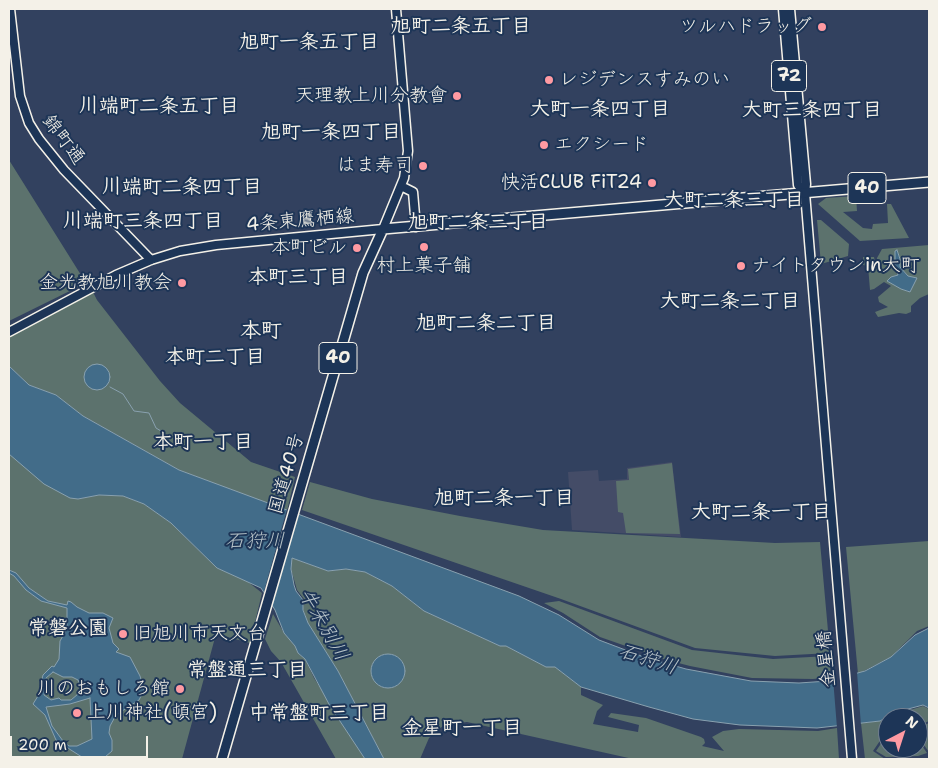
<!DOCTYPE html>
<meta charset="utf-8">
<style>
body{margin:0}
#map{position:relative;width:938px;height:768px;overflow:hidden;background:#32415f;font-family:"Shantell Sans",sans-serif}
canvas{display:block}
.frame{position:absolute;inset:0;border:10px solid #f4f1e8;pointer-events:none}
.north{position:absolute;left:878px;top:708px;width:50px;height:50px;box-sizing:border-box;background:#1d3557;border:1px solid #738091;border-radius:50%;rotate:40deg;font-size:14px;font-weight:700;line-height:20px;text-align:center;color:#f4f1e8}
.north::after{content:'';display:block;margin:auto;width:18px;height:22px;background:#ff9aa2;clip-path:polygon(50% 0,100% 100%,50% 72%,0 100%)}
.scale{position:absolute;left:10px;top:736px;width:138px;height:22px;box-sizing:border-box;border:2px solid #f4f1e8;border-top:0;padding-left:6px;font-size:15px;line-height:18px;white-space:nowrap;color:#f4f1e8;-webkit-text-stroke:4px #1d3557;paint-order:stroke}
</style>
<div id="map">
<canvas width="938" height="768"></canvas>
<div class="frame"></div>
<div class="north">N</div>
<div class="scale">200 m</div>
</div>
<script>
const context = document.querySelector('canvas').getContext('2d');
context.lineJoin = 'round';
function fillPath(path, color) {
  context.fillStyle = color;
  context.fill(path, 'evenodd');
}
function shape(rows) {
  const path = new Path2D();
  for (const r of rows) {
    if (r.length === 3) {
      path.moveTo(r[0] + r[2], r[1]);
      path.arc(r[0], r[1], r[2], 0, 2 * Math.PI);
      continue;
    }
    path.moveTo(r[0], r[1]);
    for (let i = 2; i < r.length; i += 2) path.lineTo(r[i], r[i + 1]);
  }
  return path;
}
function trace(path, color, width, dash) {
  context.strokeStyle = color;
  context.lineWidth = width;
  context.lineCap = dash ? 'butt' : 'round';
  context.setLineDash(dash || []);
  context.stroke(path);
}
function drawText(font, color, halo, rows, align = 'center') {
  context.font = font + ' "Shantell Sans","Klee One",sans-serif';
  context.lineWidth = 4;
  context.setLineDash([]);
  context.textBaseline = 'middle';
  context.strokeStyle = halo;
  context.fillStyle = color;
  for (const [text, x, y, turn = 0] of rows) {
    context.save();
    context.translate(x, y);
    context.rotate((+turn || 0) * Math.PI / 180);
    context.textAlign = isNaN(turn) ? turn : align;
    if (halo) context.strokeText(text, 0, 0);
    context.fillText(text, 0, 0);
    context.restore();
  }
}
const built = shape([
 [672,462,681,537,572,530,568,472,598,470,599,481,627,479,627,468]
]);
const green = shape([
 [9,160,86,283,9,321],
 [856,196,857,211,843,212,863,228,872,229,873,224,888,223,887,204,891,204,909,238,860,241,818,204,826,198],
 [817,220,821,220,849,244,848,256,821,264],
 [929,245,929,294,920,298,911,306,911,312,906,314,899,313,878,317,875,312,888,307,879,302,878,297,891,286,884,282,874,289,870,290,868,266,863,265,863,257,874,257,876,267,877,258,882,249],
 [897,250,900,259,900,267,908,276,909,292,887,281,891,277,898,275,895,266,895,251],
 [91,288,97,300,160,381,180,403,251,462,295,477,287,511,179,470,83,416,56,395,29,385,9,366,9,333],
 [9,454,78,499,99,495,123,496,144,504,171,523,217,568,247,581,262,593,250,643,216,634,182,759,18,759,9,756],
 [672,463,680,534,626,533,623,513,618,512,616,481,629,480,628,469],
 [310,482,372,499,460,516,543,530,775,543,820,542,830,653,775,656,695,648,561,599,302,510],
 [929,541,929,626,917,631,891,657,858,674,846,547],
 [292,558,328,571,346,569,365,572,392,586,424,611,500,646,506,646,546,667,555,667,581,687,581,695,603,705,597,711,593,724,638,732,639,725,608,717,611,713,646,718,701,737,704,739,705,743,702,746,724,751,712,737,723,731,739,729,818,731,837,728,839,759,633,759,467,722,444,725,429,738,420,759,384,759,338,671,308,623,303,609,304,599,297,590,291,569],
 [559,601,692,650,773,659,829,656,831,677,813,679,752,678,690,666,663,659,600,637,563,613,544,603],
 [273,614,284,633,295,646,298,653,305,659,314,678,365,759,336,759,281,662,271,651,265,639],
 [923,706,929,709,929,721,918,726,918,718,892,718,900,713],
 [889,717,888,729,873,751,885,759,865,759,861,723,880,721],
 [929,723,929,752,918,737,918,728],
 [888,733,888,748,918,748,918,740,927,753,918,756,886,757,876,751]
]);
const water = shape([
 [897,250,900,259,900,267,908,276,917,278,910,292,901,289,887,281,891,277,898,275,895,266,895,251,897,250],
 [97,377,13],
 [9,366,29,385,56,395,83,416,179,470,519,596,559,615,599,640,644,657,686,669,751,681,799,683,828,681,865,671,891,657,915,635,929,628,929,708,923,705,897,712,880,721,817,728,740,725,693,719,649,707,581,687,555,667,546,667,506,646,500,646,424,611,392,586,365,572,346,569,328,571,292,558,291,569,294,585,296,591,303,600,303,610,308,623,338,671,384,759,365,759,330,706,305,659,298,653,295,646,284,633,275,610,261,588,217,568,171,523,144,504,123,496,99,495,78,499,70,498,44,484,9,454,9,366],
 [9,570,16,573,29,588,48,601,67,605,68,601,71,602,77,607,89,613,103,613,113,618,109,628,113,643,119,649,116,652,130,657,140,676,144,690,139,700,116,715,110,726,109,733,112,740,112,751,105,757,99,759,85,759,60,743,56,740,45,715,33,704,38,696,43,675,52,666,54,667,59,659,60,641,67,629,67,608,41,601,26,590,14,576,9,573,9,570],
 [53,672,63,677,72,677,78,680,81,687,78,694,71,700,61,700,59,698,51,700,44,695,46,678,53,672],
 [90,698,92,739,77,746,69,746,63,741,52,726,46,707,70,704,90,698],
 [388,671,17]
]);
const pier = shape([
 [287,509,299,513,271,609,263,595],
 [857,672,861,726,837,728,833,678]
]);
const stream = shape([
 [110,387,123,394,134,411,149,413,156,428,161,431]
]);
const secondary = shape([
 [10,9,20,96,29,123,39,139,64,170,151,260],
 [401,186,413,192,416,227],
 [805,193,852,759],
 [9,332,116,275,151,260,180,251,216,245,383,229,404,178,408,151,396,9]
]);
const primary = shape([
 [783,9,798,185,805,193],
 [790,9,806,184,805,193]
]);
const highway = shape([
 [222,759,363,273,383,229,929,182]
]);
const markers = [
 [822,27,5,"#ff9aa2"],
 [549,80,5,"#ff9aa2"],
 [457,96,5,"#ff9aa2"],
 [544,145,5,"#ff9aa2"],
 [423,166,5,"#ff9aa2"],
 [652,183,5,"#ff9aa2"],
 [424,247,5,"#ff9aa2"],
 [357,248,5,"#ff9aa2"],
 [741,266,5,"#ff9aa2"],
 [182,283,5,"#ff9aa2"],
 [123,634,5,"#ff9aa2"],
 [180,689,5,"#ff9aa2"],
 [77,713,5,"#ff9aa2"]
];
const shields = [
 [789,76,35],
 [867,188,38],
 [338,358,38]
];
const shieldNames = [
 ["72",789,76],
 ["40",867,188],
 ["40",338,358]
];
const poiNames = [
 ["ツルハドラッグ",812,27],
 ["レジデンスすみのい",559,80,"left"],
 ["天理教上川分教會",447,96],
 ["エクシード",554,145,"left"],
 ["はま寿司",413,166],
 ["快活CLUB FiT24",642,183],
 ["本町ビル",347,248],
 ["村上菓子舗",424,266,"center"],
 ["ナイトタウンin大町",751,266,"left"],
 ["金光教旭川教会",172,283],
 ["旧旭川市天文台",133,634,"left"],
 ["川のおもしろ館",170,689],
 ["上川神社(頓宮)",87,713,"left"]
];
const streetNames = [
 ["錦町通",63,140,53],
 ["4条東鷹栖線",300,221,-5],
 ["国道40号",287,474,-74],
 ["金星橋",827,659,-95]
];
const neighbourhoodNames = [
 ["旭町二条五丁目",461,27],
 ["旭町一条五丁目",309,43],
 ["川端町二条五丁目",159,107],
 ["大町一条四丁目",600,110],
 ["大町三条四丁目",812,111],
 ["旭町一条四丁目",331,133],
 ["川端町二条四丁目",182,188],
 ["大町二条三丁目",734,201],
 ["川端町三条四丁目",143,222],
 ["旭町二条三丁目",478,223],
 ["本町三丁目",298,278],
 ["大町二条二丁目",730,302],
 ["旭町二条二丁目",486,324],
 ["本町二丁目",215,358],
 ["本町一丁目",203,443],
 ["旭町二条一丁目",504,499],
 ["大町二条一丁目",761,513],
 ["常磐公園",68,629],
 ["常盤通三丁目",247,671],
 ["中常盤町三丁目",319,714],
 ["金星町一丁目",462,729]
];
const waterNames = [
 ["石狩川",255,542],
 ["牛朱別川",323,625,60],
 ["石狩川",648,660,18]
];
const quarterNames = [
 ["本町",261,332]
];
fillPath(built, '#444c67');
fillPath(green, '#5c726d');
fillPath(water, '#426c89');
trace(water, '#89a1af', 1);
fillPath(pier, '#32415f');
trace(stream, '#89a1af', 1);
trace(secondary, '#f4f1e8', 11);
trace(primary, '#f4f1e8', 11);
trace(highway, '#f4f1e8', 12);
trace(secondary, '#1d3557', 8);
trace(primary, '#1d3557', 8);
trace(highway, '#1d3557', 9);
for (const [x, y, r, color] of markers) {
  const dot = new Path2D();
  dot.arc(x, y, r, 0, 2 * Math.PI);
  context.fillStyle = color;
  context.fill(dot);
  trace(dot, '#1d3557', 2);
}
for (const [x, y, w] of shields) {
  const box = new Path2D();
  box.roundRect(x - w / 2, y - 15.5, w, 31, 4);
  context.fillStyle = '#1d3557';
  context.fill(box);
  trace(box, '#f4f1e8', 1);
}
drawText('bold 18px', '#f4f1e8', null, shieldNames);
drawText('19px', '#f4f1e8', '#1d3557', poiNames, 'right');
drawText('19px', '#f4f1e8', '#1d3557', streetNames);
drawText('bold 20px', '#f4f1e8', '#1d3557', neighbourhoodNames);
drawText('italic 20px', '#b6c2c7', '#1d3557', waterNames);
drawText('bold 21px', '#f4f1e8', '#1d3557', quarterNames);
</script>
